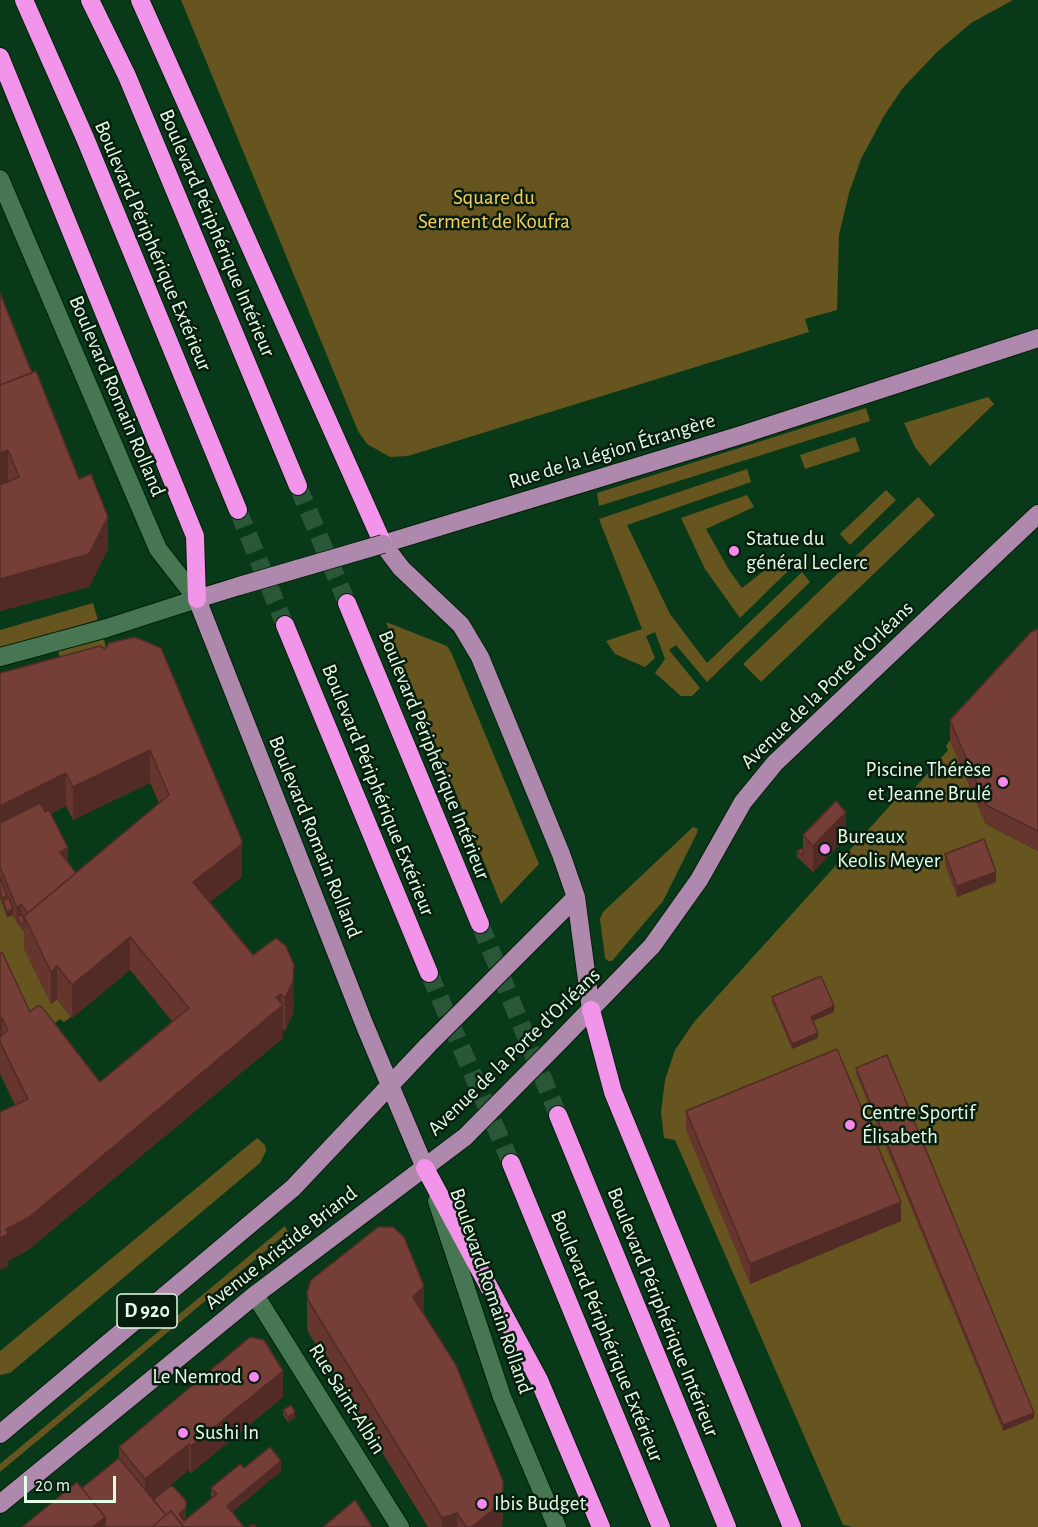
<!DOCTYPE html>
<meta charset="utf-8">
<style>
body{margin:0}
#map{position:relative;width:1038px;height:1527px;overflow:hidden;background:#083a19;font-family:"Alegreya Sans",sans-serif}
canvas{display:block}
.scale{position:absolute;left:24px;top:1476px;width:92px;height:27px;box-sizing:border-box;border:3px solid #e3fde7;border-top:0;padding-left:8px;font-size:18px;line-height:21px;white-space:nowrap;color:#e3fde7;-webkit-text-stroke:4px #091d0e;paint-order:stroke}
</style>
<div id="map">
<canvas width="1038" height="1527"></canvas>
<div class="scale">20 m</div>
</div>
<script>
const context = document.querySelector('canvas').getContext('2d');
context.lineJoin = 'round';
function fillPath(path, color) {
  context.fillStyle = color;
  context.fill(path, 'evenodd');
}
function shape(rows) {
  const path = new Path2D();
  for (const r of rows) {
    path.moveTo(r[0], r[1]);
    for (let i = 2; i < r.length; i += 2) path.lineTo(r[i], r[i + 1]);
  }
  return path;
}
function trace(path, color, width, dash) {
  context.strokeStyle = color;
  context.lineWidth = width;
  context.lineCap = dash ? 'butt' : 'round';
  context.setLineDash(dash || []);
  context.stroke(path);
}
function drawText(font, color, halo, rows, align = 'center') {
  context.font = font + ' "Alegreya Sans",sans-serif';
  context.lineWidth = 5;
  context.setLineDash([]);
  context.textBaseline = 'middle';
  context.strokeStyle = halo;
  context.fillStyle = color;
  for (const [text, x, y, turn = 0] of rows) {
    context.save();
    context.translate(x, y);
    context.rotate((+turn || 0) * Math.PI / 180);
    context.textAlign = isNaN(turn) ? turn : align;
    if (halo) context.strokeText(text, 0, 0);
    context.fillText(text, 0, 0);
    context.restore();
  }
}
const green = shape([
 [181,0,1013,0,971,23,936,53,902,89,884,116,861,159,849,193,839,235,837,310,805,319,809,332,408,456,390,457,367,444,358,431],
 [988,397,994,404,930,466,915,447,904,423],
 [866,408,870,421,599,506,597,493],
 [855,437,860,451,805,469,800,455],
 [747,469,751,482,627,525,670,614,707,663,802,572,810,582,707,682,676,645,669,650,700,688,692,696,681,696,655,673,665,659,655,632,646,636,655,658,645,667,615,654,606,641,642,629,599,519],
 [886,490,896,500,850,545,840,534],
 [747,495,754,507,706,529,729,570,742,588,784,555,790,563,790,569,740,618,705,569,681,518],
 [918,497,935,515,761,682,743,664],
 [93,603,98,620,0,648,0,630],
 [386,622,447,646,451,652,539,864,501,904],
 [104,639,108,656,63,668,58,651],
 [950,740,986,824,1038,851,1038,1527,853,1527,843,1525,675,1140,664,1138,661,1112,665,1080,675,1050,694,1022,906,788,913,790,948,750,946,746],
 [693,827,698,829,697,833,663,901,612,961,608,961,605,958,600,919,603,912],
 [0,898,7,917,13,915,17,923,33,942,51,1004,57,999,71,1017,64,1022,60,1019,39,1036,0,980],
 [257,1138,265,1145,266,1151,260,1163,10,1373,0,1375,0,1351],
 [285,1226,288,1232,0,1472,0,1464]
]);
const highwayTunnel = shape([
 [298,486,347,603],
 [238,510,285,625],
 [480,924,558,1115],
 [429,973,511,1163]
]);
const street = shape([
 [255,1295,400,1527]
]);
const secondary = shape([
 [0,179,158,549,197,599,107,628,0,657],
 [437,1201,502,1397,557,1527]
]);
const primary = shape([
 [239,586,197,599,365,1026,425,1168],
 [519,954,576,897],
 [591,1010,576,897,561,854,480,657,461,625,401,568,383,544,741,435,1038,338],
 [557,1044,652,946,699,880,743,802,775,763,1038,514],
 [0,1434,293,1188,428,1045],
 [0,1504,255,1295,465,1137]
]);
const highway = shape([
 [24,0,85,138,238,510],
 [90,0,127,76,298,486],
 [140,0,383,544],
 [0,57,195,536,197,599],
 [347,603,480,924],
 [285,625,429,973],
 [591,1010,613,1092,792,1527],
 [558,1115,727,1527],
 [511,1163,661,1527],
 [425,1168,539,1380,601,1527]
]);
const primaryBridge = shape([
 [239,586,383,544],
 [428,1045,519,954],
 [465,1137,557,1044]
]);
const wall = shape([
 [0,293,32,373,79,479,108,549,89,587,0,611],
 [1038,629,1038,851,986,824,950,740,950,720],
 [100,646,242,877,210,902,253,955,294,998,293,1014,285,1031,283,1029,283,1038,28,1250,8,1261,8,1266,0,1270,0,1112,15,1105,0,1074,0,953,30,1012,100,1082,172,1021,130,970,72,1018,57,999,51,1004,24,949,24,932,17,923,13,915,7,917,0,897,0,673],
 [150,783,159,803,76,873,68,862,51,814,66,806,73,820],
 [803,835,846,838,813,872,797,857,797,851,803,848],
 [945,854,996,882,957,897,945,865],
 [772,997,834,1012,813,1021,818,1038,792,1049,772,1002],
 [856,1068,1034,1418,1003,1431,856,1074],
 [686,1111,901,1221,750,1284,686,1130],
 [307,1292,424,1313,503,1514,502,1527,428,1527,308,1332,307,1325],
 [283,1397,191,1473,189,1470,153,1499,186,1517,183,1520,184,1521,211,1498,211,1488,244,1468,281,1471,232,1512,244,1527,22,1527,82,1488,119,1458,119,1447],
 [283,1410,295,1418,288,1422,283,1415]
]);
const shadedWall = shape([
 [8,450,8,483,0,486,0,453],
 [108,517,108,549,89,587,0,611,0,579],
 [150,750,150,783,73,820,73,787],
 [66,773,66,806,0,838,0,806],
 [846,812,846,838,813,872,813,846],
 [242,844,242,877,193,915,193,882],
 [68,848,68,864,60,852],
 [996,872,996,882,957,897,957,886],
 [21,904,21,920,17,918,17,908],
 [13,909,13,915,7,917,7,912],
 [130,937,130,970,72,1018,72,985],
 [294,965,293,1014,285,1031,285,998],
 [57,966,57,999,51,1004,51,972],
 [281,994,281,1007,283,1005,283,1038,28,1250,8,1261,8,1266,0,1270,0,1238,6,1229],
 [834,1006,834,1012,811,1022,811,1017],
 [2,1018,2,1046,0,1042,0,1019],
 [818,1033,818,1038,792,1049,792,1044],
 [901,1202,901,1221,750,1284,750,1264],
 [424,1286,424,1319,413,1297],
 [283,1371,283,1397,191,1473,191,1446],
 [295,1412,295,1418,288,1422,288,1417],
 [1034,1413,1034,1418,1003,1431,1003,1425],
 [189,1444,189,1470,145,1505,145,1479],
 [281,1461,281,1471,227,1517,227,1506],
 [503,1481,502,1527,472,1527],
 [186,1507,186,1517,179,1524,179,1514],
 [457,1513,457,1527,442,1527,442,1518],
 [105,1517,105,1527,93,1527]
]);
const building = shape([
 [0,293,32,373,0,385,0,293],
 [36,371,79,479,91,474,108,517,89,554,0,579,0,485,19,477,8,450,0,453,0,385,36,371],
 [1038,629,1038,831,986,805,950,720,1031,632,1038,629],
 [135,637,161,648,241,838,242,844,193,882,253,955,276,938,286,946,294,965,293,981,285,998,281,994,276,997,283,1005,28,1218,6,1229,8,1234,0,1238,0,1112,28,1099,0,1042,0,1037,8,1030,2,1018,0,1019,0,953,2,952,30,1012,37,1006,42,1007,100,1082,189,1008,130,937,72,985,57,966,51,972,24,916,169,795,150,750,73,787,66,773,0,806,0,673,100,646,105,649,109,643,135,637],
 [836,801,846,812,813,846,803,835,836,801],
 [40,803,45,812,49,810,68,848,60,852,76,873,28,913,21,904,17,908,0,867,0,823,40,803],
 [984,839,996,872,957,886,945,854,984,839],
 [803,848,803,856,797,851,803,848],
 [0,877,7,896,2,898,0,892,0,877],
 [9,898,13,909,7,912,3,900,9,898],
 [21,914,24,918,24,927,17,918,21,914],
 [821,976,834,1006,811,1017,818,1033,792,1044,772,997,821,976],
 [837,1049,901,1202,750,1264,686,1111,837,1049],
 [887,1055,1034,1413,1003,1425,856,1068,887,1055],
 [378,1227,393,1227,404,1237,424,1286,413,1297,456,1365,503,1481,503,1493,499,1505,472,1527,466,1527,457,1513,442,1518,308,1300,307,1292,311,1280,378,1227],
 [250,1337,264,1340,283,1371,191,1446,189,1444,145,1479,119,1447,250,1337],
 [291,1405,295,1412,288,1417,283,1410,291,1405],
 [270,1447,281,1461,227,1506,244,1527,184,1527,171,1511,166,1515,153,1500,170,1486,174,1487,186,1501,186,1507,179,1514,184,1521,217,1494,211,1488,240,1464,244,1468,270,1447],
 [119,1458,166,1515,152,1527,105,1527,105,1517,82,1488,119,1458],
 [77,1482,105,1517,93,1527,22,1527,77,1482],
 [355,1500,372,1527,323,1527,355,1500],
 [171,1511,184,1527,152,1527,171,1511],
 [254,1524,256,1527,249,1527,254,1524]
]);
const markers = [
 [734,551,6,"#f689ee"],
 [1003,782,6,"#f689ee"],
 [825,849,6,"#f689ee"],
 [850,1125,6,"#f689ee"],
 [254,1377,6,"#f689ee"],
 [183,1433,6,"#f689ee"],
 [482,1504,6,"#f689ee"]
];
const shields = [
 [147,1311,60]
];
const shieldNames = [
 ["D 920",147,1311]
];
const parkNames = [
 ["Square du",494,198],
 ["Serment de Koufra",494,222]
];
const streetNames = [
 ["Boulevard Périphérique Intérieur",217,233,67],
 ["Boulevard Périphérique Extérieur",153,246,67],
 ["Boulevard Romain Rolland",117,396,67],
 ["Rue de la Légion Étrangère",612,451,-17],
 ["Avenue de la Porte d'Orléans",827,685,-44],
 ["Boulevard Périphérique Intérieur",434,755,68],
 ["Boulevard Périphérique Extérieur",378,790,68],
 ["Boulevard Romain Rolland",315,837,68],
 ["Avenue de la Porte d'Orléans",514,1052,-44],
 ["Avenue Aristide Briand",281,1248,-38],
 ["Boulevard Romain Rolland",491,1291,71],
 ["Boulevard Périphérique Intérieur",663,1312,68],
 ["Boulevard Périphérique Extérieur",607,1336,68],
 ["Rue Saint-Albin",347,1399,58]
];
const poiNames = [
 ["Statue du",746,539],
 ["général Leclerc",746,563],
 ["Piscine Thérèse",991,770,"right"],
 ["et Jeanne Brulé",991,794,"right"],
 ["Bureaux",837,837],
 ["Keolis Meyer",837,861],
 ["Centre Sportif",862,1113],
 ["Élisabeth",862,1137],
 ["Le Nemrod",242,1377,"right"],
 ["Sushi In",195,1433],
 ["Ibis Budget",494,1504]
];
fillPath(green, '#67551f');
trace(highwayTunnel, '#295738', 18, [18, 9]);
trace(street, '#001f07', 20);
trace(secondary, '#001f07', 20);
trace(primary, '#001f07', 20);
trace(highway, '#001f07', 20);
trace(street, '#477752', 18);
trace(secondary, '#477752', 18);
trace(primary, '#ae88ad', 18);
trace(highway, '#f294ea', 18);
trace(primaryBridge, '#001f07', 20, []);
trace(primaryBridge, '#ae88ad', 18);
fillPath(wall, '#65352e');
fillPath(shadedWall, '#522b26');
fillPath(building, '#753e36');
trace(building, '#522b26', 1.5);
for (const [x, y, r, color] of markers) {
  const dot = new Path2D();
  dot.arc(x, y, r, 0, 2 * Math.PI);
  context.fillStyle = color;
  context.fill(dot);
  trace(dot, '#091d0e', 2);
}
for (const [x, y, w] of shields) {
  const box = new Path2D();
  box.roundRect(x - w / 2, y - 17, w, 34, 4.5);
  context.fillStyle = '#091d0e';
  context.fill(box);
  trace(box, '#e3fde7', 1.5);
}
drawText('bold 20px', '#e3fde7', null, shieldNames);
drawText('21px', '#f8d05b', '#091d0e', parkNames);
drawText('21px', '#e3fde7', '#091d0e', streetNames);
drawText('21px', '#e3fde7', '#091d0e', poiNames, 'left');
</script>
